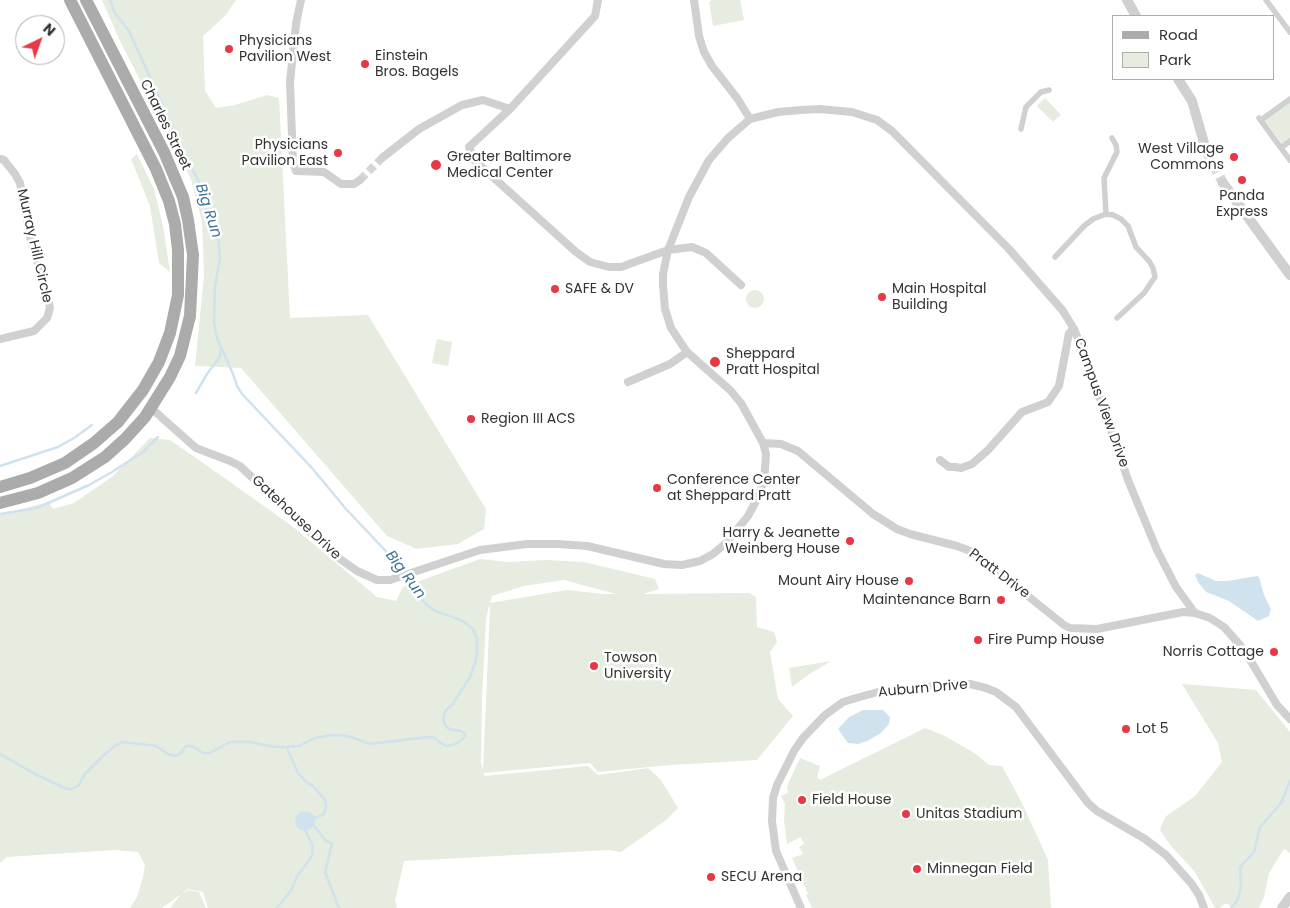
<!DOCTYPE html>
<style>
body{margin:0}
#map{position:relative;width:1290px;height:908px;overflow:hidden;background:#fff;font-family:Poppins,sans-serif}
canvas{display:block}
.legend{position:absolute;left:1112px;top:15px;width:162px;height:65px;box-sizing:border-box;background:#fff;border:1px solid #adadad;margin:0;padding:6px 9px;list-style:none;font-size:15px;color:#333}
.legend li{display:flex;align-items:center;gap:10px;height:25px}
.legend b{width:25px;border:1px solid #adadad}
.north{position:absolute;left:15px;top:15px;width:50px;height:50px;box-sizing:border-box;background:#fff;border:1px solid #adadad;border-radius:50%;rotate:42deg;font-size:14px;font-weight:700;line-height:20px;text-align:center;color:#333}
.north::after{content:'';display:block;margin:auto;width:18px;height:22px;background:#e63946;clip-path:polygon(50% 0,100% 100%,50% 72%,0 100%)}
</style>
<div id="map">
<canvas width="1290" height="908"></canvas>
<ul class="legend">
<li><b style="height:6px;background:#ababab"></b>Road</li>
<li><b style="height:14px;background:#e6ecdf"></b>Park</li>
</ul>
<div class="north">N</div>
</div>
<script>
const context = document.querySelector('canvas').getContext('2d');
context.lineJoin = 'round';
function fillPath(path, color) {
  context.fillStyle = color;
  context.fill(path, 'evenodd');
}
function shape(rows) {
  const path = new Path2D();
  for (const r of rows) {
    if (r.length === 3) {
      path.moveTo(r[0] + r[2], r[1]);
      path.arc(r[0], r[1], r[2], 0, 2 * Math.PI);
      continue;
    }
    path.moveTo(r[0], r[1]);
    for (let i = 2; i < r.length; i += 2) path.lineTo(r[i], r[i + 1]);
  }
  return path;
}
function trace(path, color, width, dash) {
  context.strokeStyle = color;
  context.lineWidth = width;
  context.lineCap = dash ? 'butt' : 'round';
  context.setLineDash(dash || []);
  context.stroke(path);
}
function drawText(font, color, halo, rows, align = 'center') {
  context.font = font + ' Poppins,sans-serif';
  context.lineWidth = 5;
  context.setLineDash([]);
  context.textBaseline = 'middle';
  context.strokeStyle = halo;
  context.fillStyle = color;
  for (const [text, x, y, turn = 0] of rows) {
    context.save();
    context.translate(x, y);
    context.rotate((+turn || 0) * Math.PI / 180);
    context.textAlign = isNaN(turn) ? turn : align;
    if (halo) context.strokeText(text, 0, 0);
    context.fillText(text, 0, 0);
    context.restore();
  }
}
const green = shape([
 [102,0,236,0,225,16,203,36,205,91,216,108,235,105,267,95,279,98,290,318,368,315,486,509,484,529,458,544,417,549,387,536,241,368,195,366,204,276,202,221,191,179,120,41],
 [712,0,740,0,744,20,713,26,709,2],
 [1045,98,1061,115,1053,122,1037,106],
 [1290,100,1290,139,1283,145,1264,120],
 [137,154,154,189,163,226,170,272,159,263,150,206,131,159],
 [755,299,9],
 [437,339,452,342,448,366,432,363],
 [150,438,170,440,206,465,292,526,377,597,396,601,403,587,480,559,508,562,547,560,584,562,655,579,659,589,643,594,749,593,756,597,757,627,774,632,777,642,770,652,778,699,793,716,757,760,670,765,598,772,590,763,483,773,485,776,588,766,598,775,648,768,661,780,678,808,665,821,621,852,609,850,404,861,395,901,397,908,208,908,203,892,188,889,162,908,130,908,137,897,143,877,145,865,138,852,114,850,7,857,0,863,0,515,48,502,53,509,74,503,113,476],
 [564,580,616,594,603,594,567,590,490,603,492,596,524,586],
 [489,606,490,607,483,770,481,763,482,700,486,619],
 [831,661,808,675,792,687,789,668],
 [1182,684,1256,690,1290,732,1290,853,1284,849,1269,873,1264,897,1259,908,1232,908,1228,904,1224,904,1220,908,1215,908,1195,872,1171,846,1160,830,1165,817,1195,796,1222,762,1218,743],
 [925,728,945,736,976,754,989,765,1002,766,1022,803,1048,860,1051,908,812,908,806,895,808,894,792,858,803,854,799,847,804,844,801,837,787,844,784,821,785,804,781,796,789,792,787,790,788,784,800,758,820,766,817,777,820,780],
 [189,890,199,892,206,908,170,908,181,894]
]);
const water = shape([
 [1198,573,1216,581,1227,581,1257,576,1259,577,1264,595,1271,609,1269,616,1258,621,1229,601,1206,592,1198,582,1195,575],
 [863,710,883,710,890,717,889,724,881,733,867,741,858,744,848,743,838,729,849,717],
 [305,821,10]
]);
const stream = shape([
 [196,393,207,374,219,358,221,350],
 [0,466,58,447,74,438,92,425],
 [0,514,37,508,89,485,112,472,143,452,158,437],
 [287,748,298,773,306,782,313,786,325,800,326,806,324,814,315,818],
 [0,754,35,774,67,789,72,789,78,786,85,774,102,757,116,745,124,742,156,746,168,754,174,756,180,754,186,746,192,746,203,753,210,753,230,742,250,742,274,747,287,747,299,746,315,738,332,735,348,736,370,744,427,737,433,737,442,744,447,746,456,744,465,737,465,734,461,731,449,729,445,725,443,718,446,710,452,705,470,677,475,663,477,652,477,639,473,629,463,621,433,610,424,602,416,593,398,564,346,509,312,468,242,394,237,386,233,374,217,338,214,322,215,286,220,259,218,234,203,202,203,192,197,178,175,136,164,108,129,31,115,13,110,0],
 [314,826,325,840,332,844,325,872,339,908],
 [277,908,292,889,296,878,312,856,313,846,306,832],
 [1231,908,1237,901,1241,888,1240,867,1254,852,1260,827,1281,803,1290,781]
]);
const minorTunnel = shape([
 [360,180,382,158]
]);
const tertiaryTunnel = shape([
 [1206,150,1223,183]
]);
const pedestrian = shape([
 [1266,0,1290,32],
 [1259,118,1281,148,1290,141],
 [1261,120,1290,99],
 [1021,129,1026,107,1041,92,1049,90],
 [1281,148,1290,160],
 [1106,214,1104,178,1117,152,1116,145,1112,138],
 [1055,257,1084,226,1093,219,1106,214,1113,215,1121,219,1128,226,1136,247,1149,261,1153,268,1155,277,1144,293,1117,318]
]);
const minor = shape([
 [301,0,296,24,290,82,293,163,296,171,324,172,341,184,354,184,360,180],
 [598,0,595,16,510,109,469,147,474,160,576,252,590,262,609,267,621,267,668,250,692,247,706,253,741,285],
 [694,0,699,36,704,52,712,66,737,98,750,119],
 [382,158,419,129,462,105,483,100,510,109],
 [0,159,4,160,15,174,20,183,31,242,44,282,50,308,47,318,34,331,0,339],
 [628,382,670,364,687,352],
 [151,408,196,448,230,461,240,466,333,554,357,571,377,580,390,580,480,550,527,544,558,544,587,546,664,564,682,565,700,561,713,554,726,543,748,516,756,501,763,484,765,469,766,454,763,443,741,403,730,390,687,352,671,328,665,309,663,285,663,274,668,250,689,197,709,160,728,138,750,119,778,112,801,110,820,109,852,112,877,120,892,131,1008,248,1063,311,1074,329,1085,355,1128,480,1157,550,1176,587,1195,613],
 [763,443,781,444,798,451,873,514,897,529,910,534,957,546,973,552,1064,625,1070,628,1097,629,1183,612,1195,613,1210,618,1224,627,1240,645,1252,663,1277,705,1290,719],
 [940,460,949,467,955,467,961,468,972,464,988,450,1022,412,1048,402,1059,386,1069,333,1074,329],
 [801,908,776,851,772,821,773,798,777,785,794,751,803,738,825,715,843,702,856,698,878,692,957,684,970,684,986,688,996,692,1016,707,1088,803,1097,811,1145,839,1166,855,1191,883,1199,895,1204,908]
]);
const tertiary = shape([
 [1127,0,1136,16],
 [1178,79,1192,101,1206,150],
 [1223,183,1290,275],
 [1282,908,1290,897]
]);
const primary = shape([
 [0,487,30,478,65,463,94,443,118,422,143,390,159,362,170,333,178,295,178,250,175,224,169,201,156,169,70,0],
 [0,503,38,493,72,478,105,457,125,439,145,417,170,377,180,356,190,316,193,255,188,220,183,197,164,152,86,0]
]);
const markers = [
 [229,49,5,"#e63946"],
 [365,64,5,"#e63946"],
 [338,153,5,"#e63946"],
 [1234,157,5,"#e63946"],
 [436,165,6,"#e63946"],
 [1242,180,5,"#e63946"],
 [555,289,5,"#e63946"],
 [882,297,5,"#e63946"],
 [715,362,6,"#e63946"],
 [471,419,5,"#e63946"],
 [657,488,5,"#e63946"],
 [850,541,5,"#e63946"],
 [909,581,5,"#e63946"],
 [1001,600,5,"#e63946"],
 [978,640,5,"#e63946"],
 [1274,652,5,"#e63946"],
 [594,666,5,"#e63946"],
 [1126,729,5,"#e63946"],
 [802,800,5,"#e63946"],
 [906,814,5,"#e63946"],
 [917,869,5,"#e63946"],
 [711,877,5,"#e63946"]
];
const poiNames = [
 ["Physicians",239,41],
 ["Pavilion West",239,57],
 ["Einstein",375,56],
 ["Bros. Bagels",375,72],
 ["Physicians",328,145,"right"],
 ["Pavilion East",328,161,"right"],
 ["West Village",1224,149,"right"],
 ["Commons",1224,165,"right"],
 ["Greater Baltimore",447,157],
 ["Medical Center",447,173],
 ["Panda",1242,196,"center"],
 ["Express",1242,212,"center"],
 ["SAFE & DV",565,289],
 ["Main Hospital",892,289],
 ["Building",892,305],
 ["Sheppard",726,354],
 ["Pratt Hospital",726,370],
 ["Region III ACS",481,419],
 ["Conference Center",667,480],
 ["at Sheppard Pratt",667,496],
 ["Harry & Jeanette",840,533,"right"],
 ["Weinberg House",840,549,"right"],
 ["Mount Airy House",899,581,"right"],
 ["Maintenance Barn",991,600,"right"],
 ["Fire Pump House",988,640],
 ["Norris Cottage",1264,652,"right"],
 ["Towson",604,658],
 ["University",604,674],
 ["Lot 5",1136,729],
 ["Field House",812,800],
 ["Unitas Stadium",916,814],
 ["Minnegan Field",927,869],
 ["SECU Arena",721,877]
];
const streetNames = [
 ["Charles Street",165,125,64],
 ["Murray Hill Circle",34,246,77],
 ["Campus View Drive",1101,403,70],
 ["Gatehouse Drive",296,518,43],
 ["Pratt Drive",999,574,37],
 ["Auburn Drive",923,689,-5]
];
const waterNames = [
 ["Big Run",208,211,72],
 ["Big Run",405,575,53]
];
fillPath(green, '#e6ecdf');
fillPath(water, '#cfe2ee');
trace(stream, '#cfe2ee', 2.5);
trace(minorTunnel, '#d6d6d6', 8, [8, 4]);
trace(tertiaryTunnel, '#d6d6d6', 10, [10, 5]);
trace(pedestrian, '#d0d0d0', 5.5);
trace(minor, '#d0d0d0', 8);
trace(tertiary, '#d0d0d0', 10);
trace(primary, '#ababab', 12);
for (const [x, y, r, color] of markers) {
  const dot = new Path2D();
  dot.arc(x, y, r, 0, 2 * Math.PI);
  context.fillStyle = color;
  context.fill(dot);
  trace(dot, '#fff', 2);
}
drawText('14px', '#333', '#fff', poiNames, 'left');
drawText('14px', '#333', '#fff', streetNames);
drawText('italic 15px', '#3f7597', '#fff', waterNames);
</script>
